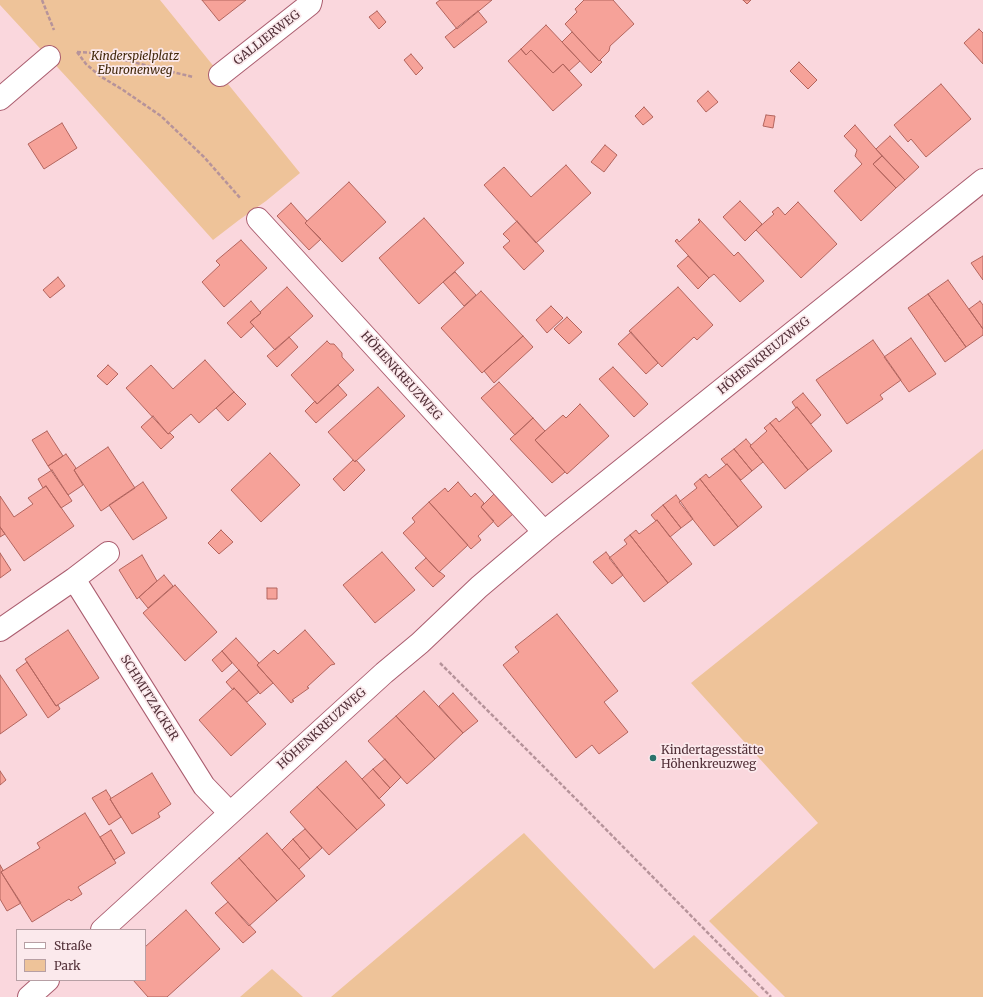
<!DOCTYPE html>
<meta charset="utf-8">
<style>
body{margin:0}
#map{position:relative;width:983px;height:997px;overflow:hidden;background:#fad7dd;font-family:Merriweather,serif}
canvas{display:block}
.legend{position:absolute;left:16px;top:929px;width:130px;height:52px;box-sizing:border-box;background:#fbe9ec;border:1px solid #b79fa4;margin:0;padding:5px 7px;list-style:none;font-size:12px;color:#523038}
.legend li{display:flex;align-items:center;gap:8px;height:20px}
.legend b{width:20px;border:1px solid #b79fa4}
</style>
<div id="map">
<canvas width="983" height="997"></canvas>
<ul class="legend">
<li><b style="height:5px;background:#fff"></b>Straße</li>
<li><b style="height:11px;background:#eec399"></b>Park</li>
</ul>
</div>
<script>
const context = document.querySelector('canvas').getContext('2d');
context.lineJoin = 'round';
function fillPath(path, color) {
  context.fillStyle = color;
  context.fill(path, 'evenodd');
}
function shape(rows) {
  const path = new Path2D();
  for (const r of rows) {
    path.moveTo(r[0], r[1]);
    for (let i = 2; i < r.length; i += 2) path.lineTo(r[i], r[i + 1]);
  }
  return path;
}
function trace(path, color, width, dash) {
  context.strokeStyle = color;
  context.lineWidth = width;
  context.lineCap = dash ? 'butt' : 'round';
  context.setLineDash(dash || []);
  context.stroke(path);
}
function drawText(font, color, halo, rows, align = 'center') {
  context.font = font + ' Merriweather,serif';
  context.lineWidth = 3.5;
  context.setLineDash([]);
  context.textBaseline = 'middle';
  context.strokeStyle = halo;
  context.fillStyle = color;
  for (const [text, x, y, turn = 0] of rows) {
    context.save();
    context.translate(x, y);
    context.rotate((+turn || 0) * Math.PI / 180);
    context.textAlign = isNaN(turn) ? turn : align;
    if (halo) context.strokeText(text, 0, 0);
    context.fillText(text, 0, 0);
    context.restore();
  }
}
const green = shape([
 [0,0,160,0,300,173,266,201,239,220,213,240,72,83,0,5],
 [983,449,983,997,785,997,709,921,818,823,691,683],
 [524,833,654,969,694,935,759,997,331,997],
 [272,969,303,997,240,997]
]);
const building = shape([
 [202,0,246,0,219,21,202,0],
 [440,0,492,0,457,29,436,3,440,0],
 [584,0,613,0,634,24,610,46,609,51,599,61,565,24,577,12,575,9,584,0],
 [743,0,751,0,747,4,743,0],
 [377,11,386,22,379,29,369,17,377,11],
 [478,11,487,22,454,48,445,37,478,11],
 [546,25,580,61,569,71,563,64,553,73,531,50,526,55,521,49,546,25],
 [979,29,983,33,983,64,964,43,979,29],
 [572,32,599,61,600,60,602,62,591,73,562,42,572,32],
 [521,49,526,55,531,50,553,73,563,64,582,85,553,111,508,61,521,49],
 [411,54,423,68,416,75,404,60,411,54],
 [799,62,817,80,808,89,790,71,799,62],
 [941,84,971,119,926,157,911,139,908,142,894,125,941,84],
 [708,91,718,102,706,112,697,101,708,91],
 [644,107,653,117,643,125,635,116,644,107],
 [766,115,775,116,773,128,763,126,766,115],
 [62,123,77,148,44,169,28,144,62,123],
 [855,125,882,156,873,164,896,188,861,221,834,191,862,164,855,156,857,150,844,136,855,125],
 [890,136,919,167,905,180,876,149,890,136],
 [605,145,617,155,604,172,591,162,605,145],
 [882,156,905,180,896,188,873,164,882,156],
 [566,165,591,193,536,243,484,185,504,167,531,197,566,165],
 [349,182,386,222,342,262,305,223,349,182],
 [740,201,762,224,745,241,723,217,740,201],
 [798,202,837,244,801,278,756,230,774,214,772,212,778,207,785,215,798,202],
 [291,203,307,221,305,223,321,239,309,250,277,216,291,203],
 [424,218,464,263,419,304,379,258,424,218],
 [699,219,734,256,738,252,764,281,740,302,714,274,709,278,675,241,677,239,679,242,700,222,698,220,699,219],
 [517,221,544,251,524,270,503,247,510,241,503,234,517,221],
 [241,240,267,268,224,307,202,282,220,265,216,261,241,240],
 [688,256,709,278,698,289,677,266,688,256],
 [983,256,983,280,971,263,983,256],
 [455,272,476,295,464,306,443,282,455,272],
 [58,277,65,286,50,298,43,290,58,277],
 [948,280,983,329,983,335,966,347,928,294,948,280],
 [287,287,313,316,275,350,250,322,261,313,260,312,287,287],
 [678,287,713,325,697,340,694,337,662,367,629,331,678,287],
 [481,291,523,336,482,373,441,328,481,291],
 [928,294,966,347,945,362,908,308,928,294],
 [251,301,261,313,250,322,254,326,241,338,227,323,251,301],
 [980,301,983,305,983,329,969,309,980,301],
 [551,306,563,318,547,333,536,320,551,306],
 [567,317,582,332,569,344,554,329,567,317],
 [631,332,658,363,646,374,618,344,631,332],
 [523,336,533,347,494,383,484,371,523,336],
 [289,337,298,347,277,367,267,356,289,337],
 [911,338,936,374,909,392,884,357,911,338],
 [873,340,901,380,880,395,883,399,847,424,816,380,873,340],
 [327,341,330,344,334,344,342,353,342,357,354,370,317,404,291,375,327,341],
 [205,360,234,392,199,423,191,414,168,434,126,388,151,365,173,389,205,360],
 [108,365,118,374,107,385,97,376,108,365],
 [613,367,648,404,634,417,599,379,613,367],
 [499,382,533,418,515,435,481,398,499,382],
 [338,385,347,395,316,423,305,411,315,401,317,404,338,385],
 [378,387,405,416,355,462,328,432,378,387],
 [234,392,246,404,228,421,216,408,234,392],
 [803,393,821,415,811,424,797,407,796,408,792,402,803,393],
 [580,404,609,436,567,474,535,440,563,415,566,418,580,404],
 [797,407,832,451,808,470,770,423,776,418,779,422,797,407],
 [153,416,168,434,170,433,174,437,161,449,141,427,153,416],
 [533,418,545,431,535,440,565,472,552,483,510,439,533,418],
 [770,423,808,470,785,489,750,446,767,431,764,428,770,423],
 [47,431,63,456,48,466,32,440,47,431],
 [746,439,751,445,750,446,763,462,752,471,734,449,746,439],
 [108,447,135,488,101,511,74,470,108,447],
 [734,449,752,471,741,480,727,464,726,465,721,459,734,449],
 [270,453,300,485,261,522,231,490,270,453],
 [66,454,76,468,74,470,83,485,68,495,48,466,66,454],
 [353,460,355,462,356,460,365,470,344,491,333,479,353,460],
 [727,464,762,507,738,527,700,479,706,474,709,478,727,464],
 [52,470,72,501,61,508,46,486,43,488,38,479,52,470],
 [700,479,738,527,714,546,679,502,697,488,694,484,700,479],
 [143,482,167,518,133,540,109,505,143,482],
 [458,482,471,497,475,493,484,503,481,507,494,521,478,536,481,540,471,549,429,502,445,488,448,492,458,482],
 [46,486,74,526,24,561,0,527,0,496,14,517,33,504,28,498,46,486],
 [495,493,513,514,498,527,481,507,495,493],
 [676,495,693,519,681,528,663,505,676,495],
 [429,502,468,545,439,572,403,533,415,522,412,518,429,502],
 [663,505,681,528,670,537,657,520,656,521,651,515,663,505],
 [657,520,692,564,668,583,630,535,636,530,639,534,657,520],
 [0,527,5,534,0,537,0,527],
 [221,530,233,542,219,554,208,543,221,530],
 [630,535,668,583,644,602,609,558,627,544,624,540,630,535],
 [382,552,415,590,375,623,343,585,382,552],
 [606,552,623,575,612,584,593,562,606,552],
 [0,553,11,570,0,578,0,553],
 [142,555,157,581,137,599,119,570,142,555],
 [426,558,439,572,440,572,445,576,433,587,415,568,426,558],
 [164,575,173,586,148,608,139,597,164,575],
 [175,585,217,632,185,661,143,613,175,585],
 [267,588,277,588,277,599,267,599,267,588],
 [557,614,618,691,604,702,628,732,599,754,592,745,576,758,503,665,519,652,515,647,557,614],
 [68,630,99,678,56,706,25,659,68,630],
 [305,630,335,664,331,665,307,687,309,688,292,700,294,701,291,703,257,665,274,650,278,654,305,630],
 [236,638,259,663,257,665,273,683,260,694,222,651,236,638],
 [222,651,232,663,222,672,212,660,222,651],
 [27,662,56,706,58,705,60,709,48,718,16,670,27,662],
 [239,670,259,692,247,702,234,688,233,690,226,682,239,670],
 [0,675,27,715,0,734,0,675],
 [234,688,266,724,231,756,199,720,234,688],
 [424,691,463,733,435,759,396,716,424,691],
 [453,693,478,721,463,733,439,706,453,693],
 [396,716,435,759,407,784,368,741,396,716],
 [385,759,401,777,390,788,373,769,385,759],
 [346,761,385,805,357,830,317,787,346,761],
 [373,769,390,788,379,799,362,779,373,769],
 [0,771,6,780,0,785,0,771],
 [152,773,171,804,158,813,160,817,132,834,110,799,152,773],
 [317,787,357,830,329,855,290,812,317,787],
 [106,790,111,798,110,799,121,817,109,825,92,798,106,790],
 [85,813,116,863,78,887,82,894,71,901,69,899,32,922,1,872,40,848,37,843,85,813],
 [305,829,322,848,310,859,293,839,305,829],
 [111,830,125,853,114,860,100,837,111,830],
 [267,833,305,876,277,901,239,858,267,833],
 [293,839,310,859,299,869,282,850,293,839],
 [239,858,277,901,249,926,211,883,239,858],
 [0,865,3,870,1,872,21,903,7,911,0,899,0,865],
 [228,902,256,932,243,943,215,913,228,902],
 [186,910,220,949,167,997,148,997,133,980,145,980,145,947,186,910]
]);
const path = shape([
 [42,0,54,30],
 [77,52,86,64,100,76,123,90,161,116,204,157,241,199],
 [77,52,96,53,193,77],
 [440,663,581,804,771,997]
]);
const minor = shape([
 [220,75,310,4,311,0],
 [0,99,49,57],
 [258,219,544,532],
 [74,579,108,553],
 [0,630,74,579,204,786,230,813],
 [102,930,384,673,420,643,479,587,544,532,983,180],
 [29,997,48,980]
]);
const markers = [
 [653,758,4,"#2a726b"]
];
const streetNames = [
 ["GALLIERWEG",267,38,-38],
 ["HÖHENKREUZWEG",764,356,-39],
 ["HÖHENKREUZWEG",401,376,48],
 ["SCHMITZACKER",149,698,58],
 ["HÖHENKREUZWEG",322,729,-42]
];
const parkNames = [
 ["Kinderspielplatz",135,57],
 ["Eburonenweg",135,71]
];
const poiNames = [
 ["Kindertagesstätte",661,751],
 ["Höhenkreuzweg",661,765]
];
fillPath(green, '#eec399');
fillPath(building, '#f6a299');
trace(building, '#b3655e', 1);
trace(minor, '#aa5d6f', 24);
trace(path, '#b6939a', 2.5, [4, 2]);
trace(minor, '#fff', 22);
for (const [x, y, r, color] of markers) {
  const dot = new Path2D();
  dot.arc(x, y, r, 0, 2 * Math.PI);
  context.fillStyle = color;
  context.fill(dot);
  trace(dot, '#fbe9ec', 1.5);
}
drawText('12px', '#523038', '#fbe9ec', streetNames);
drawText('italic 12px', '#42280b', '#fbe9ec', parkNames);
drawText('12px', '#523038', '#fbe9ec', poiNames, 'left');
</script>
